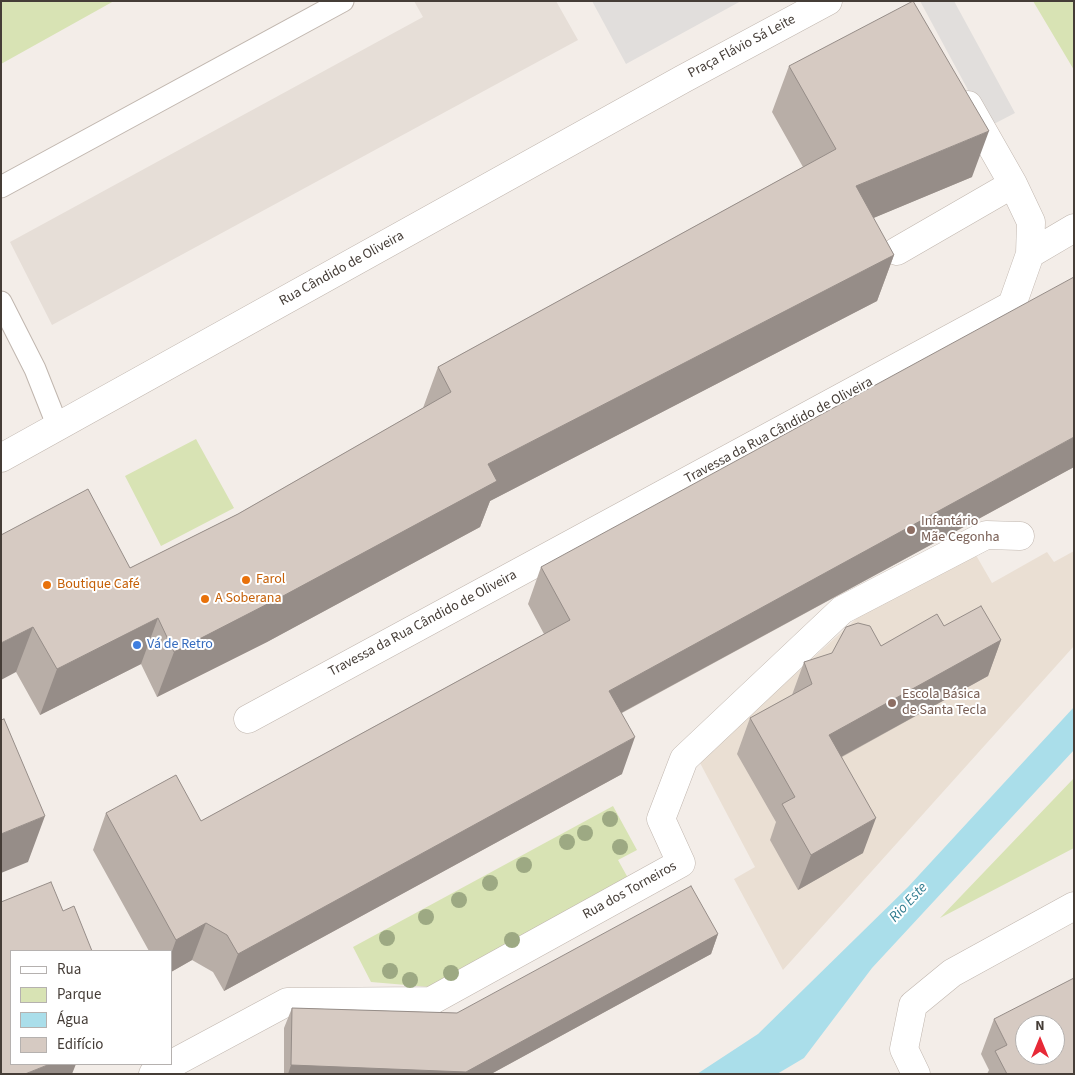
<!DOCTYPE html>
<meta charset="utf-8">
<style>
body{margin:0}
#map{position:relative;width:1075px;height:1075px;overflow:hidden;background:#f3ede8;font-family:"Source Sans 3",sans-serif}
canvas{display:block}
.frame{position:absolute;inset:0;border:2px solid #453d37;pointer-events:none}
.legend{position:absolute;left:10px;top:950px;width:162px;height:115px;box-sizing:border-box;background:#fff;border:1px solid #b5b1af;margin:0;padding:6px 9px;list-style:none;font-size:15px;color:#453d37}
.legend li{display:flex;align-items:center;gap:10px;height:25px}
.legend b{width:25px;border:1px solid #b5b1af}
.north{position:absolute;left:1015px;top:1015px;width:50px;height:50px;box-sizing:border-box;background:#fff;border:1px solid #b5b1af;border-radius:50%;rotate:0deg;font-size:14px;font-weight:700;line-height:20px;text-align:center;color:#453d37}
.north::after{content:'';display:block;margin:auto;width:18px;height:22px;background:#e72a37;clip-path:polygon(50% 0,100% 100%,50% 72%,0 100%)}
</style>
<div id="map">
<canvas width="1075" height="1075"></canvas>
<div class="frame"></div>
<ul class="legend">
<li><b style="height:6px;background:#fff"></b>Rua</li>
<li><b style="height:14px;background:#d8e3b4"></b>Parque</li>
<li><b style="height:14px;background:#aadeea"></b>Água</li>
<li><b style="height:14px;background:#d6cac2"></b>Edifício</li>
</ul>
<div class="north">N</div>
</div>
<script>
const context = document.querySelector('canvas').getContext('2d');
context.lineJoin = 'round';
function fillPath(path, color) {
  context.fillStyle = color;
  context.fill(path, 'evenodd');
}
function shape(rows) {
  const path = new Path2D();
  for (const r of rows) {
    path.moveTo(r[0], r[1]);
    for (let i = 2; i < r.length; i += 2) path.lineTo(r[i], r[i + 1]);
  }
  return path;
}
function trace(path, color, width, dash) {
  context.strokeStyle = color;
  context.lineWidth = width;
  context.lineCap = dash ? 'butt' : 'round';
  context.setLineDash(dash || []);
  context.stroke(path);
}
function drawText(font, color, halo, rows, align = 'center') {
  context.font = font + ' "Source Sans 3",sans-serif';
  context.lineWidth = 4;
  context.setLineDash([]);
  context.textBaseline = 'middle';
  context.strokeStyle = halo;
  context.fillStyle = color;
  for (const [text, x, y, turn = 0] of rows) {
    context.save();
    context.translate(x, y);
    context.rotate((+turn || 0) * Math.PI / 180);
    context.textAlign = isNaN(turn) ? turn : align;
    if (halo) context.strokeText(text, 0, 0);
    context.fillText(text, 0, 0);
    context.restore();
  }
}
const residential = shape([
 [414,1,556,1,578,40,52,325,10,242,423,17]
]);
const education = shape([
 [973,550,992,583,1047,552,1054,562,1074,551,1074,646,783,970,734,879,755,867,699,761,867,609]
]);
const green = shape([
 [1,1,114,1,1,64],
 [1033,1,1074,1,1074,70],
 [196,439,234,508,161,546,125,476],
 [1074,778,1074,848,940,918],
 [613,806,637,850,618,860,628,878,430,987,371,982,353,947]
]);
const parking = shape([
 [592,1,741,1,626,64],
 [920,1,954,1,1015,113,988,127]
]);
const water = shape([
 [1074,707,1074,750,872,968,804,1058,777,1074,697,1074,758,1034,908,887]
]);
const service = shape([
 [1,187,343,1],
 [1,302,35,369,58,427]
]);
const minor = shape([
 [897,251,1013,184],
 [1030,254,1074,228],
 [1,458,683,79,828,1],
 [248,719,1012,305,1030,254,1031,222,1013,184,968,105],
 [153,1074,287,1002,431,1001,681,863,661,819,684,759,842,610,986,535,1020,536],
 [916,1074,904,1049,913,1005,952,973,1074,906]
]);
const trees = [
 [610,819],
 [585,833],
 [567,842],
 [620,847],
 [524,865],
 [490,883],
 [459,900],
 [426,917],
 [387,938],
 [512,940],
 [390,971],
 [451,973],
 [410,980]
];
const wall = shape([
 [789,66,972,177,873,218,894,255,877,301,490,501,480,527,267,642,157,697,141,664,40,715,16,672,1,535,130,568,238,514,423,408,438,367,803,167,772,112],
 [1074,467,622,713,622,774,224,991,213,972,192,960,171,972,171,951,149,951,93,850,106,813,201,821,544,634,528,604,541,567],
 [944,626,1001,640,988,676,842,757,863,853,798,890,770,840,776,822,737,754,750,718,792,695,804,662,881,646],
 [718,934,711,954,491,1074,284,1074,284,1028,292,1008,457,1013],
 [994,1019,1074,1074,987,1074,989,1070,981,1054]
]);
const shadedWall = shape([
 [989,131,972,177,840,232,856,186],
 [894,255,877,301,490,501,480,527,267,642,157,697,174,652,488,464],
 [1074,437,1074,467,595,727,609,691],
 [158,618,141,664,40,715,57,669],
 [33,627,16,672,1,680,1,643],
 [1001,640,988,676,817,770,829,735],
 [635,737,622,774,224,991,238,954],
 [45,816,28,862,1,873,1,834],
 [876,818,863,853,798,890,811,855],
 [206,923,192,960,171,972,171,954,176,940],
 [718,934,711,954,491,1074,288,1074,291,1065],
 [50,1064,76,1064,72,1074,25,1074]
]);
const building = shape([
 [913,1,989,131,856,186,894,255,488,464,497,481,283,596,174,652,158,618,57,669,33,627,1,643,1,535,88,489,130,568,238,514,451,392,438,367,836,149,789,66,913,1],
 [1074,277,1074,437,609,691,635,737,238,954,227,935,206,923,176,940,106,813,176,775,201,821,570,620,541,567,1074,277],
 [981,606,1001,640,829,735,876,818,811,855,782,804,795,797,750,718,812,684,804,662,832,653,846,627,858,623,870,626,881,646,937,614,944,626,981,606],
 [4,719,45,816,1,834,1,720,4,719],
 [51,882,63,911,74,906,92,951,11,951,11,1064,50,1064,25,1074,1,1074,1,902,51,882],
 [691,886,718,934,466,1072,291,1065,292,1008,457,1013,691,886],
 [1074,978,1074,1074,1007,1074,995,1051,1007,1045,994,1019,1074,978],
 [1025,1025,1055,1025,1055,1055,1025,1055,1025,1025]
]);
const markers = [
 [911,530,5,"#8d6e63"],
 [246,580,5,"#e8710a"],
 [47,585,5,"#e8710a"],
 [205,599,5,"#e8710a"],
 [137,645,5,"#3f7fe0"],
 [892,703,5,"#8d6e63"]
];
const streetNames = [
 ["Praça Flávio Sá Leite",742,47,-28],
 ["Rua Cândido de Oliveira",342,269,-29],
 ["Travessa da Rua Cândido de Oliveira",779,431,-28],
 ["Travessa da Rua Cândido de Oliveira",423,624,-28],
 ["Rua dos Torneiros",630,891,-29]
];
const educationNames = [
 ["Infantário",921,522],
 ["Mãe Cegonha",921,538],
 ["Escola Básica",902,695],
 ["de Santa Tecla",902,711]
];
const foodNames = [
 ["Farol",256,580],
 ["Boutique Café",57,585],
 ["A Soberana",215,599]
];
const shopNames = [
 ["Vá de Retro",147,645]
];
const waterNames = [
 ["Rio Este",909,903,-47]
];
fillPath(residential, '#e6ded7');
fillPath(education, '#eadfd3');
fillPath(green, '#d8e3b4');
fillPath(parking, '#e1dedc');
fillPath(water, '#aadeea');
trace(service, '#c0b6ae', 23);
trace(minor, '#c0b6ae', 29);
trace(service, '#fff', 21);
trace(minor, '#fff', 28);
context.fillStyle = '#9da983';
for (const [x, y] of trees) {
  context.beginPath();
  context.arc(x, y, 8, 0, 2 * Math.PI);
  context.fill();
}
fillPath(wall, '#b8aea7');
fillPath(shadedWall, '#968d88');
fillPath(building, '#d6cac2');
trace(building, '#968d88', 1);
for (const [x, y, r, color] of markers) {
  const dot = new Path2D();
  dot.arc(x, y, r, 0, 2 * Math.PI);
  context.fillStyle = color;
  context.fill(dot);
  trace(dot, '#fff', 2);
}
drawText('14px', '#453d37', '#fff', streetNames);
drawText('14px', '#785e54', '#fff', educationNames, 'left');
drawText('14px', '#c56008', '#fff', foodNames, 'left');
drawText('14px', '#366cbe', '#fff', shopNames, 'left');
drawText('italic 15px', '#347e91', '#fff', waterNames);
</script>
